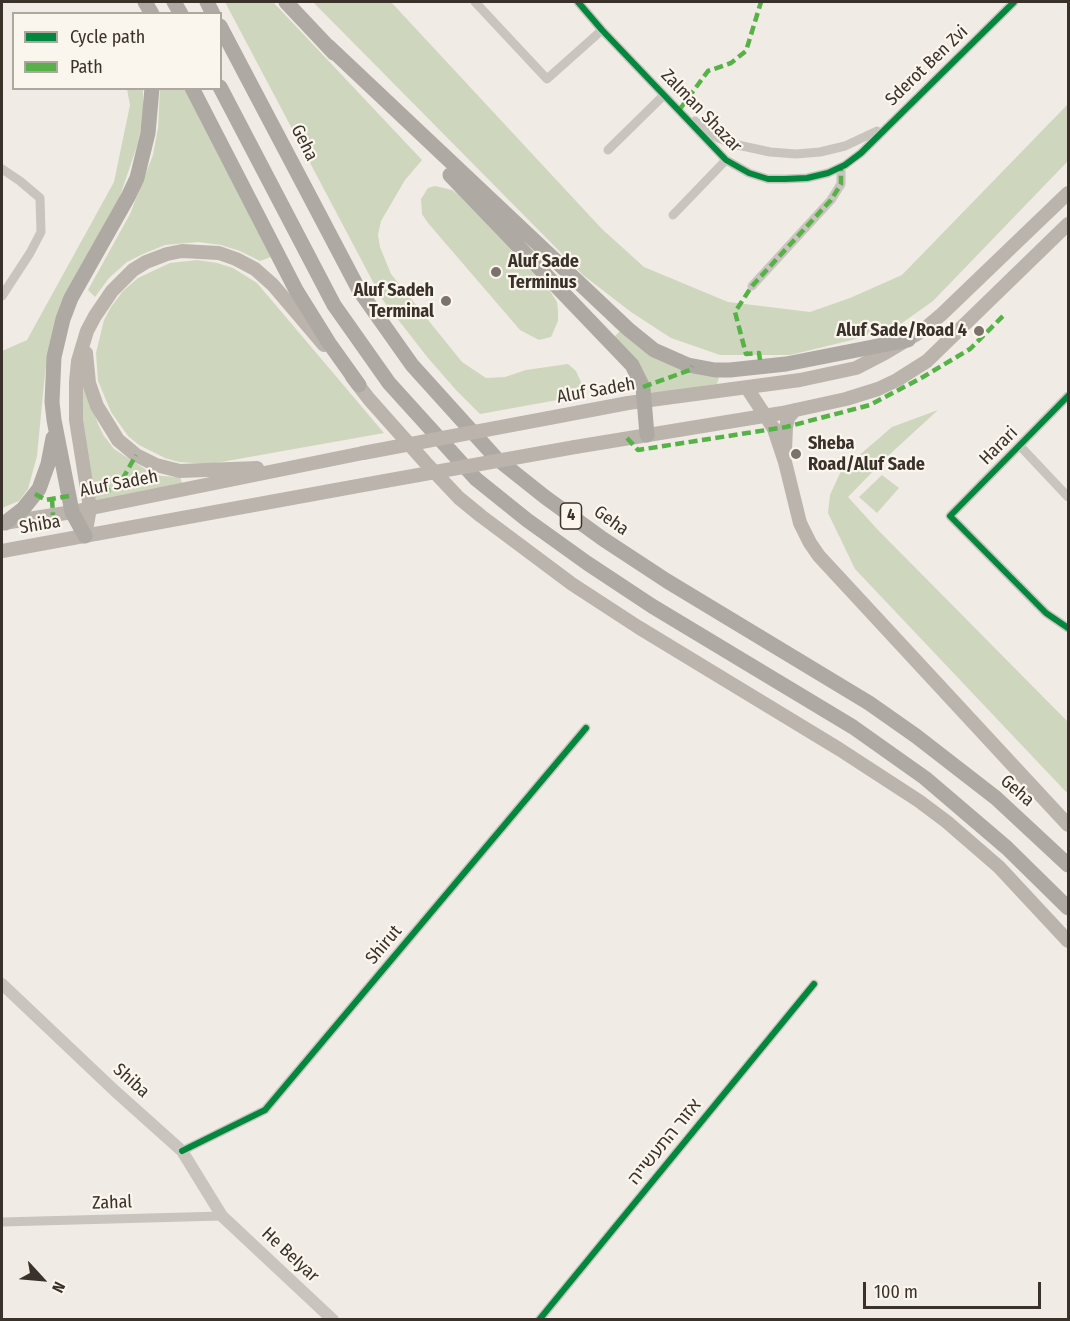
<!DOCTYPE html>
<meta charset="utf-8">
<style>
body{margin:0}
#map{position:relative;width:1070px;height:1321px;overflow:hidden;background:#f0ebe4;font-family:"Fira Sans Condensed",sans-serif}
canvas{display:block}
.frame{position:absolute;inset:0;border:3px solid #3a312a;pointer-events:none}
.legend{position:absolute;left:12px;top:12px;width:210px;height:78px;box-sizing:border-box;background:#fbf6ed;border:2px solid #aea79f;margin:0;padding:8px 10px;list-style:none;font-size:18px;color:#3a312a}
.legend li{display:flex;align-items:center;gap:12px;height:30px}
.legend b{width:30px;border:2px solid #aea79f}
.north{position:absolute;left:12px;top:1249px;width:60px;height:60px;-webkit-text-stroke:4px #fbf6ed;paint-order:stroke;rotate:116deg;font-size:16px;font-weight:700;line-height:24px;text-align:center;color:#3a312a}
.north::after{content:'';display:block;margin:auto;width:21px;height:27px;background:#3a312a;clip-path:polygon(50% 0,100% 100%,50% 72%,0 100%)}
.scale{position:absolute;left:863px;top:1282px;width:178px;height:27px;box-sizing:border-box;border:3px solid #3a312a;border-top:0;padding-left:8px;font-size:18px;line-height:21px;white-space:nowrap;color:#3a312a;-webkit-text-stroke:4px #fbf6ed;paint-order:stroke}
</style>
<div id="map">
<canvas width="1070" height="1321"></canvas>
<div class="frame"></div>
<ul class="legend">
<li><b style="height:8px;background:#00873e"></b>Cycle path</li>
<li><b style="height:8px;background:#56b246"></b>Path</li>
</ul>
<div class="north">N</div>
<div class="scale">100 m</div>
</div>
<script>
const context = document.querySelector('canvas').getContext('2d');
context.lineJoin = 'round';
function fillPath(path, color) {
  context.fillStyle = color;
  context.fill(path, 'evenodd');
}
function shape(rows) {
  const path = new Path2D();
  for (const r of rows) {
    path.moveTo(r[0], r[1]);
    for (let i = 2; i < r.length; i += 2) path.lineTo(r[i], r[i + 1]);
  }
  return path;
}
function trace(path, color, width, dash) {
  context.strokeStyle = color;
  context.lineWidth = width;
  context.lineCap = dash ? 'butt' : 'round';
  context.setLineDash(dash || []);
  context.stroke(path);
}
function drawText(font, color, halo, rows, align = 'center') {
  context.font = font + ' "Fira Sans Condensed","Noto Sans Hebrew",sans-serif';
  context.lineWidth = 4.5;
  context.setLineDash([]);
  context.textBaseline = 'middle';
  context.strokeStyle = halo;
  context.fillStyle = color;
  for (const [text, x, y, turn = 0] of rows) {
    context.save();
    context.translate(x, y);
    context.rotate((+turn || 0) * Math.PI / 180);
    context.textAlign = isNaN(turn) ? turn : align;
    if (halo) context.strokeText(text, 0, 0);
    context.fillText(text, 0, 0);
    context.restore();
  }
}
const green = shape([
 [225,2,273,2,422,160,405,180,381,221,378,235,380,247,391,274,462,362,486,378,505,377,526,370,568,364,576,371,581,382,581,390,574,397,480,414,456,390,428,358,382,299],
 [313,2,391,2,602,229,644,267,728,302,810,312,850,298,902,275,1068,104,1068,161,933,301,902,323,852,340,790,355,720,355,671,338,631,312,583,275],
 [127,89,143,89,143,120,137,146,116,208,50,343,45,373,37,456,28,489,19,501,2,508,2,351,27,340,114,182,130,105],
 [160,89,184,89,271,257,260,261,240,251,221,245,198,242,165,245,143,254,127,262,109,278,95,297,88,290,130,214,153,155,158,128],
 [435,186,452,190,459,195,550,291,557,302,558,311,558,321,551,337,539,340,520,330,428,223,422,214,421,199,428,188],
 [197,260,217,263,233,268,257,283,384,433,210,464,179,462,165,458,139,445,128,436,111,412,98,381,96,353,104,320,111,307,123,291,138,278,170,263],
 [621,330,720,374,717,384,652,394,649,385,614,337],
 [85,383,98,424,104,436,114,449,145,469,161,476,180,477,182,483,93,501,80,417,80,384],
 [938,410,889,455,848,497,878,530,1068,722,1068,794,855,569,828,513,830,495,841,471,892,427],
 [882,475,899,488,877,513,859,497]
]);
const minor = shape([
 [475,2,547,79,602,30],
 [578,2,602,30,726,160,749,173,768,179,785,179,807,178,828,173,845,165,861,153,1014,2],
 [695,121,718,138,738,145,770,152,796,154,820,152,845,146,877,131],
 [608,150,664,95],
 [2,169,20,181,40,198,41,232,30,253,2,296],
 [673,215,726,160],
 [752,286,831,200,841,184,841,167],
 [1068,396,950,516,1046,613,1068,628],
 [1020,446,1068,497],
 [182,1151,265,1110,586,728],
 [2,1222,222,1216],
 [539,1320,814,984]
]);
const tertiary = shape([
 [2,984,115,1091,182,1151,222,1216,333,1320]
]);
const secondary = shape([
 [86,353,89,383,97,406,118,440,136,455,156,465,180,471,257,468],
 [352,377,369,399,425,462,459,498,481,516,572,584,638,627,839,749,919,801,947,822,999,867,1068,941],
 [747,388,774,429,785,462,800,523,810,543,819,556,1068,825],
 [549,418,628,403,800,380,856,368,885,353,922,331,942,314,1068,193],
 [575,447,782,413,846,399,878,389,897,380,927,361,1068,224],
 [785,451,786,427,788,418,795,410],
 [4,523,72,512,363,453],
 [85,536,90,508,76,420,76,382,78,361,87,331,95,316,112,291,133,270,146,262,167,254,182,251,219,253,236,259,255,269,273,285,324,345],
 [2,551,385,481]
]);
const trunk = shape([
 [145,2,152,14],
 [174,2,181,14],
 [207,2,213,14],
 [286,2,334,53],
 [220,26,359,290,412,365,496,458,545,497,603,539,667,581,869,703,916,736,996,798,1068,865],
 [328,46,628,329,654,350,688,365,715,370,730,370,786,364,908,340],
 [220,87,334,305,389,383,476,479,527,520,587,563,652,606,853,727,925,778,1007,848,1068,908],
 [192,88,296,290,329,343,359,385],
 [450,175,632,365,643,387,647,435],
 [5,523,23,509,39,489,48,464,53,438],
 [85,536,72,512,54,420,52,402,54,357,63,319,71,298,128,197,137,178,148,133,152,88]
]);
const secondaryBridge = shape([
 [363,453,549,418],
 [385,481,575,447]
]);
const quiet = shape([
 [680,109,708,71,731,63,746,51,761,2],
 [760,360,759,353,746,354,735,312,752,286,831,200,841,184,841,167],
 [643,387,690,370,692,366],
 [627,438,638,450,786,427,870,405,923,377,970,349,1006,313],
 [88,493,117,489,136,455],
 [35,494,46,500,69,496],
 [52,499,53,515]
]);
const cycleway = shape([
 [578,2,602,30,726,160,749,173,768,179,785,179,807,178,828,173,845,165,861,153,1014,2],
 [1068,396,950,516,1046,613,1068,628],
 [182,1151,265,1110,586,728],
 [539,1320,814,984]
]);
const markers = [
 [496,272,6,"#7a726b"],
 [446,301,6,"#7a726b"],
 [979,331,6,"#7a726b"],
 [796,454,6,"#7a726b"]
];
const shields = [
 [571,516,21]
];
const shieldNames = [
 ["4",571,516]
];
const streetNames = [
 ["Sderot Ben Zvi",927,66,-44],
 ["Zalman Shazar",701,111,46],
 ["Geha",304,143,63],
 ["Aluf Sadeh",596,391,-10],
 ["Harari",999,446,-45],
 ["Aluf Sadeh",119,484,-11],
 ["Geha",611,521,35],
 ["Shiba",40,525,-10],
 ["Geha",1017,791,41],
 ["Shirut",384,945,-50],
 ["Shiba",131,1081,42],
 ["אזור התעשייה",665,1142,-51],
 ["Zahal",112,1203,-2],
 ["He BeIyar",290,1255,43]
];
const poiNames = [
 ["Aluf Sade",508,262],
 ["Terminus",508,283],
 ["Aluf Sadeh",434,291,"right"],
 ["Terminal",434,312,"right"],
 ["Aluf Sade/Road 4",967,331,"right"],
 ["Sheba",808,444],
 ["Road/Aluf Sade",808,465]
];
fillPath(green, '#cfd6be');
trace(minor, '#c9c4bd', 9);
trace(tertiary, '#c9c4bd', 12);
trace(secondary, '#bab4ad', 14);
trace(trunk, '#aea9a2', 15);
trace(secondaryBridge, '#bab4ad', 14);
trace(quiet, '#56b246', 4.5, [9, 4.5]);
trace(cycleway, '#00873e', 6);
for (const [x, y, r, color] of markers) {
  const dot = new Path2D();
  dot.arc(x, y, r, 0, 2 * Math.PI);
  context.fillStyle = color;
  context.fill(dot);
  trace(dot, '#fbf6ed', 2);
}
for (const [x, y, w] of shields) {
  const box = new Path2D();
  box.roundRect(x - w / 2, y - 13, w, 26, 4.5);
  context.fillStyle = '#fbf6ed';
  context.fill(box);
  trace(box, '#3a312a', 1.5);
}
drawText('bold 16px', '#3a312a', null, shieldNames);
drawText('18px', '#3a312a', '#fbf6ed', streetNames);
drawText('bold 18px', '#3a312a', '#fbf6ed', poiNames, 'left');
</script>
